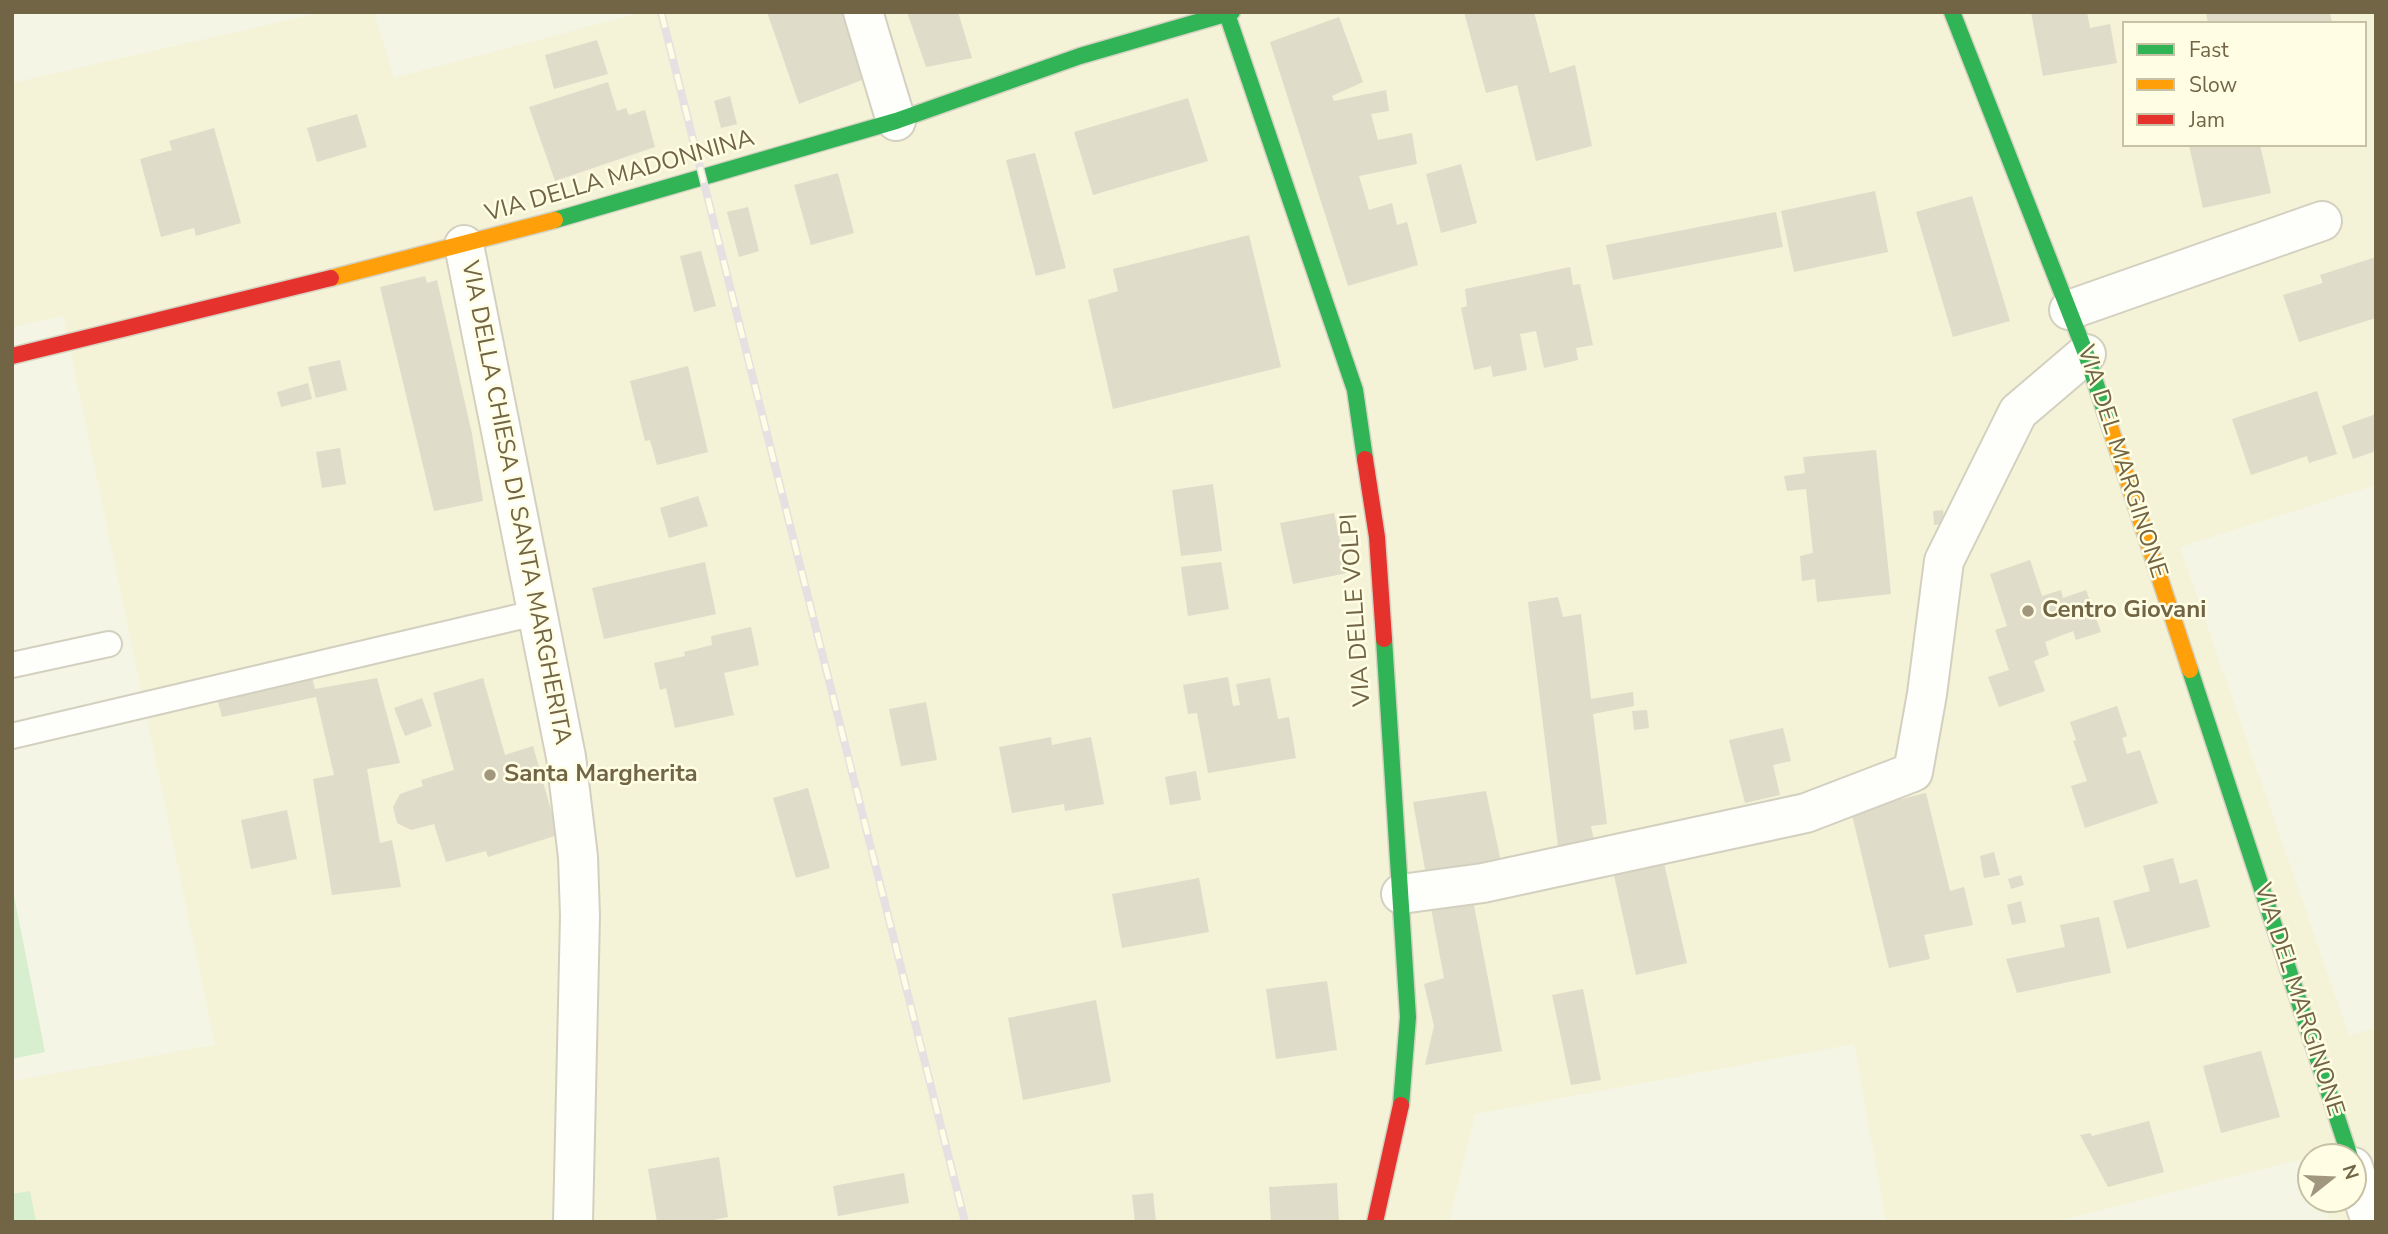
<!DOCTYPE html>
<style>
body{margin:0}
#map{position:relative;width:2388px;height:1234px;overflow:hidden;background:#f5f5e5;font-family:"Nunito Sans",sans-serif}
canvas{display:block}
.frame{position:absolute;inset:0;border:14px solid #726546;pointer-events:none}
.legend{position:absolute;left:2122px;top:21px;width:245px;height:126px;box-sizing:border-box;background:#fffee4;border:2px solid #c7c1a5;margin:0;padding:9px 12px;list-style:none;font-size:21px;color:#726546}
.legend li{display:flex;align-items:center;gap:14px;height:35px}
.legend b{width:35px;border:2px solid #c7c1a5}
.north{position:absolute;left:2297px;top:1143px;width:70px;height:70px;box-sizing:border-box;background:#fffee4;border:2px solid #c7c1a5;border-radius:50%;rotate:72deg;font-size:19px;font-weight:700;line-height:28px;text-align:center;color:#726546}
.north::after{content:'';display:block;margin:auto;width:24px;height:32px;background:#a0977e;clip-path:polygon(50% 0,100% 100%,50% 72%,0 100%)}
</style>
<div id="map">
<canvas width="2388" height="1234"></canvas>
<div class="frame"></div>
<ul class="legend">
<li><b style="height:9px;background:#30b455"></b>Fast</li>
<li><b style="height:9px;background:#ff9f0a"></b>Slow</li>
<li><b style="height:9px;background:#e5322d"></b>Jam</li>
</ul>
<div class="north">N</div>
</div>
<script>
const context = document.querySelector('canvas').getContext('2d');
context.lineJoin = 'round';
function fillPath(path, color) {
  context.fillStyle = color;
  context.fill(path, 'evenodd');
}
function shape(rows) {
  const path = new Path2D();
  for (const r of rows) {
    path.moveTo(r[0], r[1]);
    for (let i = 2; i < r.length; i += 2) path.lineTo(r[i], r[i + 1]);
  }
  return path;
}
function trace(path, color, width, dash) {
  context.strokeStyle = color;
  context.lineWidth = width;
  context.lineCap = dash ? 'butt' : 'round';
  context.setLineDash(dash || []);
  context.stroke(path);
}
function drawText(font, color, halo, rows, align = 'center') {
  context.font = font + ' "Nunito Sans",sans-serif';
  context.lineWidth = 5;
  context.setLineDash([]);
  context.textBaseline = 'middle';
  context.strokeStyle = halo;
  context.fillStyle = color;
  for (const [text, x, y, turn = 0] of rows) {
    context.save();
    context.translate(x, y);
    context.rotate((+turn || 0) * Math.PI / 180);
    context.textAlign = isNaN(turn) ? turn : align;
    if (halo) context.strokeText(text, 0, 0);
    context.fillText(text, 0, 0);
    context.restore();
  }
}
const residential = shape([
 [324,12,374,12,394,78,644,12,2376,12,2376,485,2180,547,2349,1035,2376,1028,2376,1222,2330,1222,2324,1199,2353,1199,2353,1157,2311,1157,2053,1222,1886,1222,1854,1044,1475,1114,1449,1222,12,1222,12,1081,215,1045,63,316,12,327,12,83],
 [2124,23,2365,23,2365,145,2124,145]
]);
const green = shape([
 [12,886,45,1052,12,1059],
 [30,1191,36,1222,12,1222,12,1194]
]);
const building = shape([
 [767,12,848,12,870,77,799,104],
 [907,12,958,12,972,58,926,67],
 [1464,12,1534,12,1550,73,1575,65,1592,146,1536,161,1517,85,1486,93],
 [2031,12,2087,12,2090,28,2110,24,2117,63,2043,76],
 [2206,12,2330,12,2332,23,2208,23],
 [1339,17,1363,82,1332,96,1334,101,1386,90,1389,111,1371,114,1378,140,1412,133,1417,164,1359,176,1369,210,1392,203,1397,225,1407,222,1418,265,1348,286,1270,42],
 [597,40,608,74,554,89,545,55],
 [608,82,617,111,626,108,629,115,645,110,655,147,555,181,529,107],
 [730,96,737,124,721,128,714,101],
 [1188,98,1208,161,1093,195,1074,132],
 [357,114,367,147,317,162,307,128],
 [214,128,241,223,196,236,194,228,161,237,140,159,172,150,169,141],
 [2189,145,2260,145,2271,193,2203,208],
 [1035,153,1066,268,1036,276,1006,160],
 [1461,164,1477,223,1441,233,1426,174],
 [838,173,854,233,811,245,794,185],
 [1875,191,1888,252,1794,272,1781,211],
 [1972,196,2010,321,1953,337,1916,212],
 [748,207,759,251,739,257,727,212],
 [1776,212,1783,247,1613,280,1606,245],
 [1249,235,1281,367,1113,409,1088,300,1118,291,1113,269],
 [701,251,716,306,694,312,680,256],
 [2376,257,2376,318,2299,342,2283,295,2323,283,2320,275],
 [1570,267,1573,285,1580,284,1593,345,1576,348,1578,360,1544,368,1536,331,1520,334,1527,370,1493,377,1491,366,1474,370,1461,308,1467,306,1465,289],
 [425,276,427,283,437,280,472,434,483,501,434,511,380,287],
 [340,360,347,390,316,398,308,367],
 [688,366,708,452,657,465,650,440,645,441,630,381],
 [308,383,312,399,281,407,277,392],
 [2317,391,2337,454,2309,463,2307,456,2251,475,2232,419],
 [2376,414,2376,451,2353,459,2342,426],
 [340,448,346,484,322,488,316,452],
 [1876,450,1891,594,1817,602,1815,579,1802,581,1800,556,1813,553,1806,489,1787,491,1784,476,1805,473,1803,457],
 [1213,484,1222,551,1181,556,1172,490],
 [698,496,708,526,669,538,660,508],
 [1943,510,1945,524,1934,525,1933,511],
 [1334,513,1347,573,1293,584,1280,523],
 [2030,560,2042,596,2061,590,2063,598,2086,590,2101,632,2076,640,2073,631,2045,642,2049,655,2034,661,2045,691,1999,707,1988,677,2009,670,1995,630,2007,626,1990,574],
 [705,562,716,614,604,639,592,588],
 [1221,562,1229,609,1188,616,1181,567],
 [1558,597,1563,617,1581,614,1591,699,1633,692,1634,706,1593,714,1607,824,1591,826,1594,841,1558,846,1528,602],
 [751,627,759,665,724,673,734,715,675,728,666,688,660,690,654,663,685,656,684,652,712,645,711,636],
 [311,673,315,689,377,678,400,763,367,769,380,843,392,840,401,887,332,895,313,779,334,775,316,697,222,717,216,694],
 [1228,677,1233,706,1240,705,1236,684,1270,678,1278,719,1289,717,1296,758,1208,773,1197,713,1188,714,1183,685],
 [483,678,505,755,533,746,558,835,488,857,486,851,446,862,434,824,411,830,397,823,393,807,400,794,423,786,421,780,454,770,433,693],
 [422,698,432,726,405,736,394,708],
 [926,702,937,760,901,766,889,709],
 [2117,706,2127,736,2122,738,2127,754,2140,750,2158,803,2085,828,2071,786,2087,781,2073,741,2076,740,2070,722],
 [1647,710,1649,728,1634,730,1632,711],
 [1783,728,1791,761,1773,765,1780,795,1745,803,1729,740],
 [1051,737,1052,745,1091,737,1104,804,1065,811,1064,804,1012,813,999,747],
 [1196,771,1201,800,1170,805,1165,777],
 [808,788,830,868,796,878,773,798],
 [1486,791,1501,862,1426,875,1413,802],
 [1926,793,1950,891,1964,887,1973,925,1924,935,1930,959,1889,968,1851,811],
 [287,810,297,859,251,869,241,820],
 [1994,852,2000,875,1984,878,1980,856],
 [2173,858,2180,884,2197,879,2210,927,2127,949,2113,901,2150,891,2143,866],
 [1663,859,1687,963,1636,975,1613,871],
 [2021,875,2024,885,2011,889,2008,879],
 [1199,878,1209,932,1122,948,1112,894],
 [1472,895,1502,1051,1425,1065,1434,1026,1424,984,1444,978,1430,903],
 [2021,901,2026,922,2012,925,2007,905],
 [2099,917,2111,973,2017,993,2006,959,2065,947,2060,925],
 [1327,981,1337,1050,1276,1059,1266,989],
 [1583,989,1601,1080,1571,1085,1552,995],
 [1096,1000,1111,1082,1023,1100,1008,1018],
 [2261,1051,2280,1117,2221,1133,2203,1066],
 [2149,1121,2164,1172,2108,1187,2080,1135,2090,1133,2092,1136],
 [719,1157,728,1217,703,1222,657,1222,648,1169],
 [904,1173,909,1203,838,1216,833,1186],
 [1337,1183,1339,1222,1271,1222,1269,1187],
 [1153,1193,1156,1222,1135,1222,1132,1195]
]);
const lane = shape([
 [12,665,109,644],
 [12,736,535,613]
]);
const street = shape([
 [863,12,896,121],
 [464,245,566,757,578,857,580,916,573,1222],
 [2069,310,2322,221],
 [1401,894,1483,883,1806,813,1913,772,1927,694,1944,561,2018,412,2086,354],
 [2353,1167,2371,1222]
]);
const fast = shape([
 [1952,12,2086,354,2109,424],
 [1227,14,1355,390,1365,459],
 [555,220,896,121,1080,56,1232,12],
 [1384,639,1408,1017,1401,1105],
 [2190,670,2350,1157]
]);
const slow = shape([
 [331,278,555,220],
 [2109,424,2190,670]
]);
const jam = shape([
 [12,356,331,278],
 [1365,459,1377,537,1384,639],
 [1375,1222,1401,1105]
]);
const rail = shape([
 [661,12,965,1222]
]);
const markers = [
 [2028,611,7,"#a0977e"],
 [490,775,7,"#a0977e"]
];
const streetNames = [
 ["VIA DELLA MADONNINA",620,177,-16],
 ["VIA DEL MARGINONE",2121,462,72],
 ["VIA DELLA CHIESA DI SANTA MARGHERITA",515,503,79],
 ["VIA DELLE VOLPI",1357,610,-94],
 ["VIA DEL MARGINONE",2298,1000,72]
];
const poiNames = [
 ["Centro Giovani",2042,611],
 ["Santa Margherita",504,775]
];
fillPath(residential, '#f4f2d7');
fillPath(green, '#d7eecf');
fillPath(building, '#dfdcca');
trace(lane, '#d4d0c0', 28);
trace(street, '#d4d0c0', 42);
trace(fast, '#d5d2c2', 19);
trace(slow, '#d5d2c2', 19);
trace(jam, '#d5d2c2', 19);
trace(lane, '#fefefb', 24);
trace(street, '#fefefb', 38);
trace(fast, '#30b455', 16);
trace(slow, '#ff9f0a', 16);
trace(jam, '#e5322d', 16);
trace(rail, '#e5e1e2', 8);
trace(rail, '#fffee4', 5, [16]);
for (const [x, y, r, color] of markers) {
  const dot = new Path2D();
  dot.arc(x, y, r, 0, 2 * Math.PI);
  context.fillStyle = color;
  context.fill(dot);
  trace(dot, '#fffee4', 2.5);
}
drawText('24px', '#726546', '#fffee4', streetNames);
drawText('bold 24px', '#726546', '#fffee4', poiNames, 'left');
</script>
